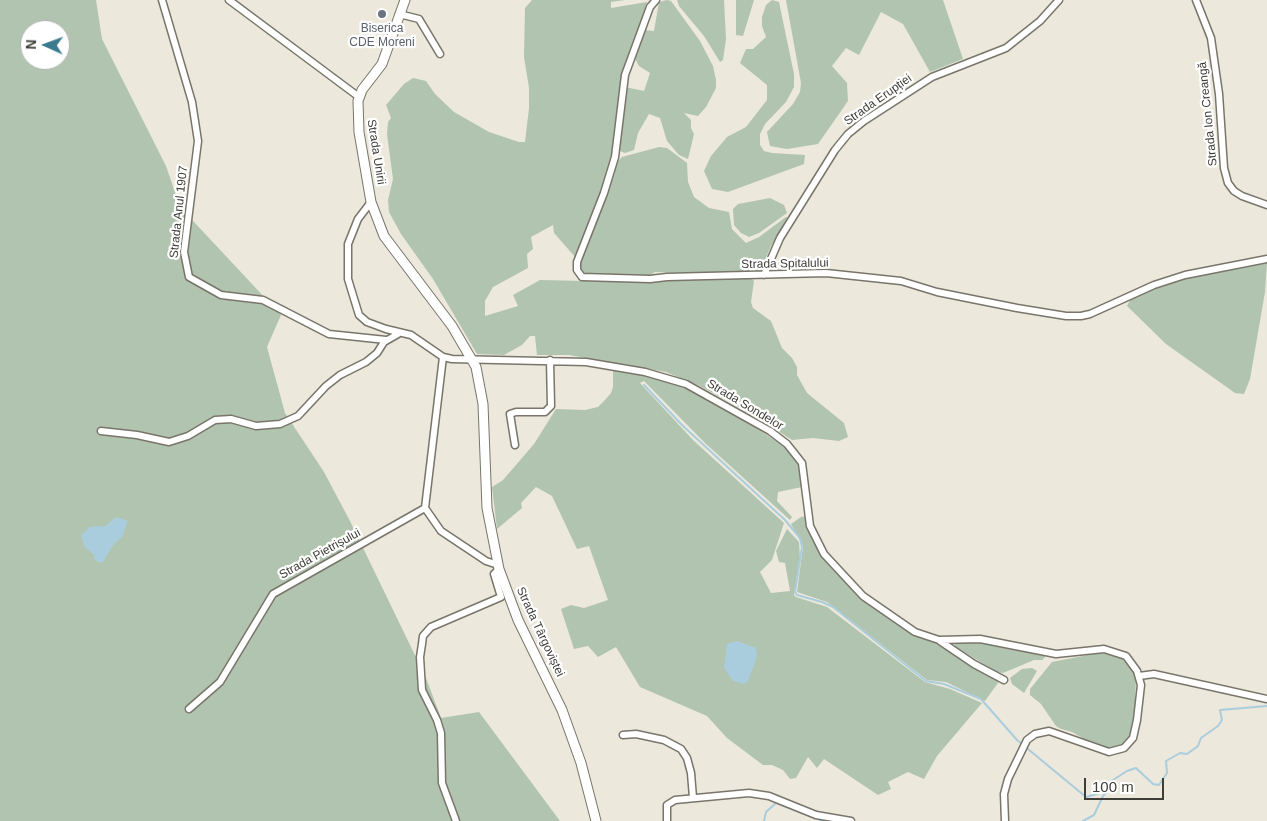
<!DOCTYPE html>
<meta charset="utf-8">
<style>
body{margin:0}
#map{position:relative;width:1267px;height:821px;overflow:hidden;background:#ece8dc;font-family:Arial,sans-serif}
canvas{display:block}
.north{position:absolute;left:20px;top:20px;width:50px;height:50px;box-sizing:border-box;background:#fff;border:1px solid #b2b1af;border-radius:50%;rotate:272deg;font-size:14px;font-weight:700;line-height:20px;text-align:center;color:#3e3d38}
.north::after{content:'';display:block;margin:auto;width:18px;height:22px;background:#3b7a8f;clip-path:polygon(50% 0,100% 100%,50% 72%,0 100%)}
.scale{position:absolute;left:1084px;top:778px;width:80px;height:22px;box-sizing:border-box;border:2px solid #3e3d38;border-top:0;padding-left:6px;font-size:15px;line-height:18px;white-space:nowrap;color:#3e3d38;-webkit-text-stroke:4px #fff;paint-order:stroke}
</style>
<div id="map">
<canvas width="1267" height="821"></canvas>
<div class="north">N</div>
<div class="scale">100 m</div>
</div>
<script>
const context = document.querySelector('canvas').getContext('2d');
context.lineJoin = 'round';
function fillPath(path, color) {
  context.fillStyle = color;
  context.fill(path, 'evenodd');
}
function shape(rows) {
  const path = new Path2D();
  for (const r of rows) {
    path.moveTo(r[0], r[1]);
    for (let i = 2; i < r.length; i += 2) path.lineTo(r[i], r[i + 1]);
  }
  return path;
}
function trace(path, color, width, dash) {
  context.strokeStyle = color;
  context.lineWidth = width;
  context.lineCap = dash ? 'butt' : 'round';
  context.setLineDash(dash || []);
  context.stroke(path);
}
function drawText(font, color, halo, rows, align = 'center') {
  context.font = font + ' Arial,sans-serif';
  context.lineWidth = 4.5;
  context.setLineDash([]);
  context.textBaseline = 'middle';
  context.strokeStyle = halo;
  context.fillStyle = color;
  for (const [text, x, y, turn = 0] of rows) {
    context.save();
    context.translate(x, y);
    context.rotate((+turn || 0) * Math.PI / 180);
    context.textAlign = isNaN(turn) ? turn : align;
    if (halo) context.strokeText(text, 0, 0);
    context.fillText(text, 0, 0);
    context.restore();
  }
}
const green = shape([
 [0,0,96,0,102,39,166,166,180,207,281,315,267,347,285,413,324,472,350,521,426,678,441,718,479,712,560,821,0,821],
 [30,30,60,30,60,60,30,60],
 [532,0,625,0,611,2,611,8,647,2,623,76,613,157,609,163,605,187,580,243,576,258,554,233,553,225,531,237,533,249,527,254,528,268,493,287,485,301,485,316,518,306,513,295,540,280,630,282,667,279,752,279,754,281,751,302,753,308,771,321,782,348,792,358,797,367,797,375,807,393,844,423,848,437,839,441,813,438,792,440,757,417,700,386,666,372,569,355,537,355,535,336,530,336,522,345,504,355,477,354,433,279,401,234,389,212,388,200,393,179,387,134,388,122,391,118,386,105,404,84,413,78,426,81,435,94,454,112,489,132,519,142,525,142,529,108,529,88,524,57,525,8],
 [667,0,671,1,700,41,713,66,716,80,716,88,706,107,698,116,684,113,691,120,691,128,694,134,688,159,679,155,667,141,660,118,649,114,638,133,634,150,625,153,620,151,625,87,644,91,650,73,639,66,634,57,644,30,654,31,659,2],
 [677,0,724,0,726,39,723,60,720,62,704,36,679,6],
 [736,0,754,0,743,36,736,35],
 [772,0,779,2,794,74,794,87,786,102,765,124,760,134,760,145,764,151,772,153,805,155,804,164,728,192,712,189,704,171,711,156,727,137,746,127,767,100,767,85,740,63,746,49,753,49,766,37,762,26,762,17,766,5],
 [786,0,943,0,963,59,930,72,903,24,881,12,859,55,846,48,832,66,847,83,848,101,818,144,787,149,770,146,767,132,793,104,800,92,801,83],
 [659,147,667,148,687,163,688,182,694,197,709,208,729,212,732,229,746,243,759,237,786,217,790,218,771,246,760,271,756,273,700,274,655,272,647,277,589,276,581,273,579,264,608,192,614,165,622,157],
 [770,198,784,205,787,213,759,233,749,237,741,233,734,225,733,209,738,204],
 [1265,262,1267,263,1265,292,1250,379,1244,394,1235,393,1166,344,1127,306,1130,300,1134,297,1185,277],
 [613,369,634,372,697,391,789,449,799,464,802,487,778,492,777,501,792,517,790,520,705,443,644,381,640,383,693,440,784,523,772,560,760,572,771,593,790,591,785,563,779,562,776,551,787,529,799,542,800,558,794,595,796,597,827,607,925,682,950,689,982,703,937,756,924,779,908,772,888,782,891,789,878,795,824,759,817,768,808,757,796,778,790,779,783,770,772,765,763,765,727,738,707,716,640,687,616,647,598,657,588,646,574,649,561,609,571,605,584,608,608,600,589,546,577,549,552,496,536,487,521,503,522,508,497,529,492,487,503,480,534,444,556,409,585,410,598,407,605,400,611,393,613,387],
 [807,516,821,554,861,595,904,628,934,640,1000,680,985,701,946,682,927,680,827,602,797,592,803,546,791,524,801,517],
 [956,641,979,641,1045,654,1045,657,1042,660,1034,660,1003,673,997,672,956,647,954,643],
 [1098,653,1112,654,1121,658,1133,668,1136,681,1134,719,1130,736,1120,746,1110,749,1098,747,1072,732,1061,729,1056,726,1041,704,1030,695,1030,689,1052,662],
 [1032,668,1037,671,1024,693,1012,684,1010,678,1022,669]
]);
const water = shape([
 [116,517,128,521,122,537,113,545,103,562,100,563,94,559,94,555,84,546,81,535,90,527,105,526],
 [737,641,756,648,757,656,753,668,748,681,744,684,733,681,724,668,727,644]
]);
const stream = shape([
 [644,385,683,426,785,520,800,538,802,547,795,592,797,595,822,602,833,607,926,681,944,684,981,699,1017,740,1086,797,1107,791],
 [764,821,766,812,776,803,823,821],
 [1083,821,1094,815,1103,796,1110,788,1110,782,1127,771,1136,768,1153,784,1159,785,1167,773,1166,761,1180,753,1187,754,1198,746,1201,738,1218,726,1222,720,1220,710,1267,706]
]);
const minor = shape([
 [162,0,192,102,198,141,184,252,189,277,221,295,263,300,329,334,386,340],
 [229,0,359,97],
 [656,0,650,7,625,75,615,157,604,193,577,262,577,270,582,277,650,279,667,277,826,273,901,281,937,292,1017,308,1066,316,1081,316,1090,314,1154,285,1185,275,1267,259],
 [1196,0,1211,38,1219,94,1224,168,1228,183,1234,191,1242,196,1267,205],
 [399,14,419,19,440,54],
 [371,202,358,219,348,244,348,279,359,315,367,322,386,329,411,335,443,357,452,359,586,362,645,372,686,384,770,431,787,444,802,463,810,526,824,554,863,596,915,632,939,640,980,639,1056,654,1104,649,1126,656,1137,671,1141,685,1137,720,1133,738,1124,748,1109,752,1049,731,1035,734,1027,740,1008,779,1004,794,1005,821],
 [764,275,780,238,835,150,848,134,864,121,932,77,1006,48,1040,21,1059,0],
 [443,357,425,508,441,531,486,561,498,565],
 [101,431,137,435,169,442,188,436,215,420,231,419,256,426,280,424,298,416,326,386,340,375,366,362,377,353,384,342,398,334],
 [515,445,510,414,516,412,545,412,551,406,550,360],
 [940,641,974,664,1004,680],
 [1139,676,1154,674,1267,699],
 [189,709,220,682,273,594,425,508],
 [623,735,636,734,664,740,681,749,687,758,691,773,693,798],
 [456,821,442,783,441,733,437,720,422,690,420,657,422,644,423,636,431,627,501,597,494,574,499,569],
 [667,821,667,805,675,800,749,793,769,796,816,815,851,821]
]);
const major = shape([
 [405,0,382,64,362,90,358,101,359,132,371,202,384,236,452,326,476,367,483,404,487,508,499,569,518,620,562,710,581,763,596,821]
]);
const markers = [
 [382,14,5,"#6b7280"]
];
const worshipNames = [
 ["Biserica",382,29],
 ["CDE Moreni",382,43]
];
const streetNames = [
 ["Strada Erupției",878,100,-35],
 ["Strada Ion Creangă",1208,114,-96],
 ["Strada Unirii",376,152,81],
 ["Strada Anul 1907",179,212,-84],
 ["Strada Spitalului",785,264,-1],
 ["Strada Sondelor",745,405,31],
 ["Strada Pietrișului",320,554,-29],
 ["Strada Târgoviștei",540,632,65]
];
fillPath(green, '#b1c4af');
fillPath(water, '#aacddd');
trace(stream, '#aacddd', 2);
trace(minor, '#79756a', 9);
trace(major, '#79756a', 11);
trace(minor, '#fff', 6);
trace(major, '#fff', 9);
for (const [x, y, r, color] of markers) {
  const dot = new Path2D();
  dot.arc(x, y, r, 0, 2 * Math.PI);
  context.fillStyle = color;
  context.fill(dot);
  trace(dot, '#fff', 2);
}
drawText('12px', '#5b616d', '#fff', worshipNames);
drawText('12px', '#3e3d38', '#fff', streetNames);
</script>
